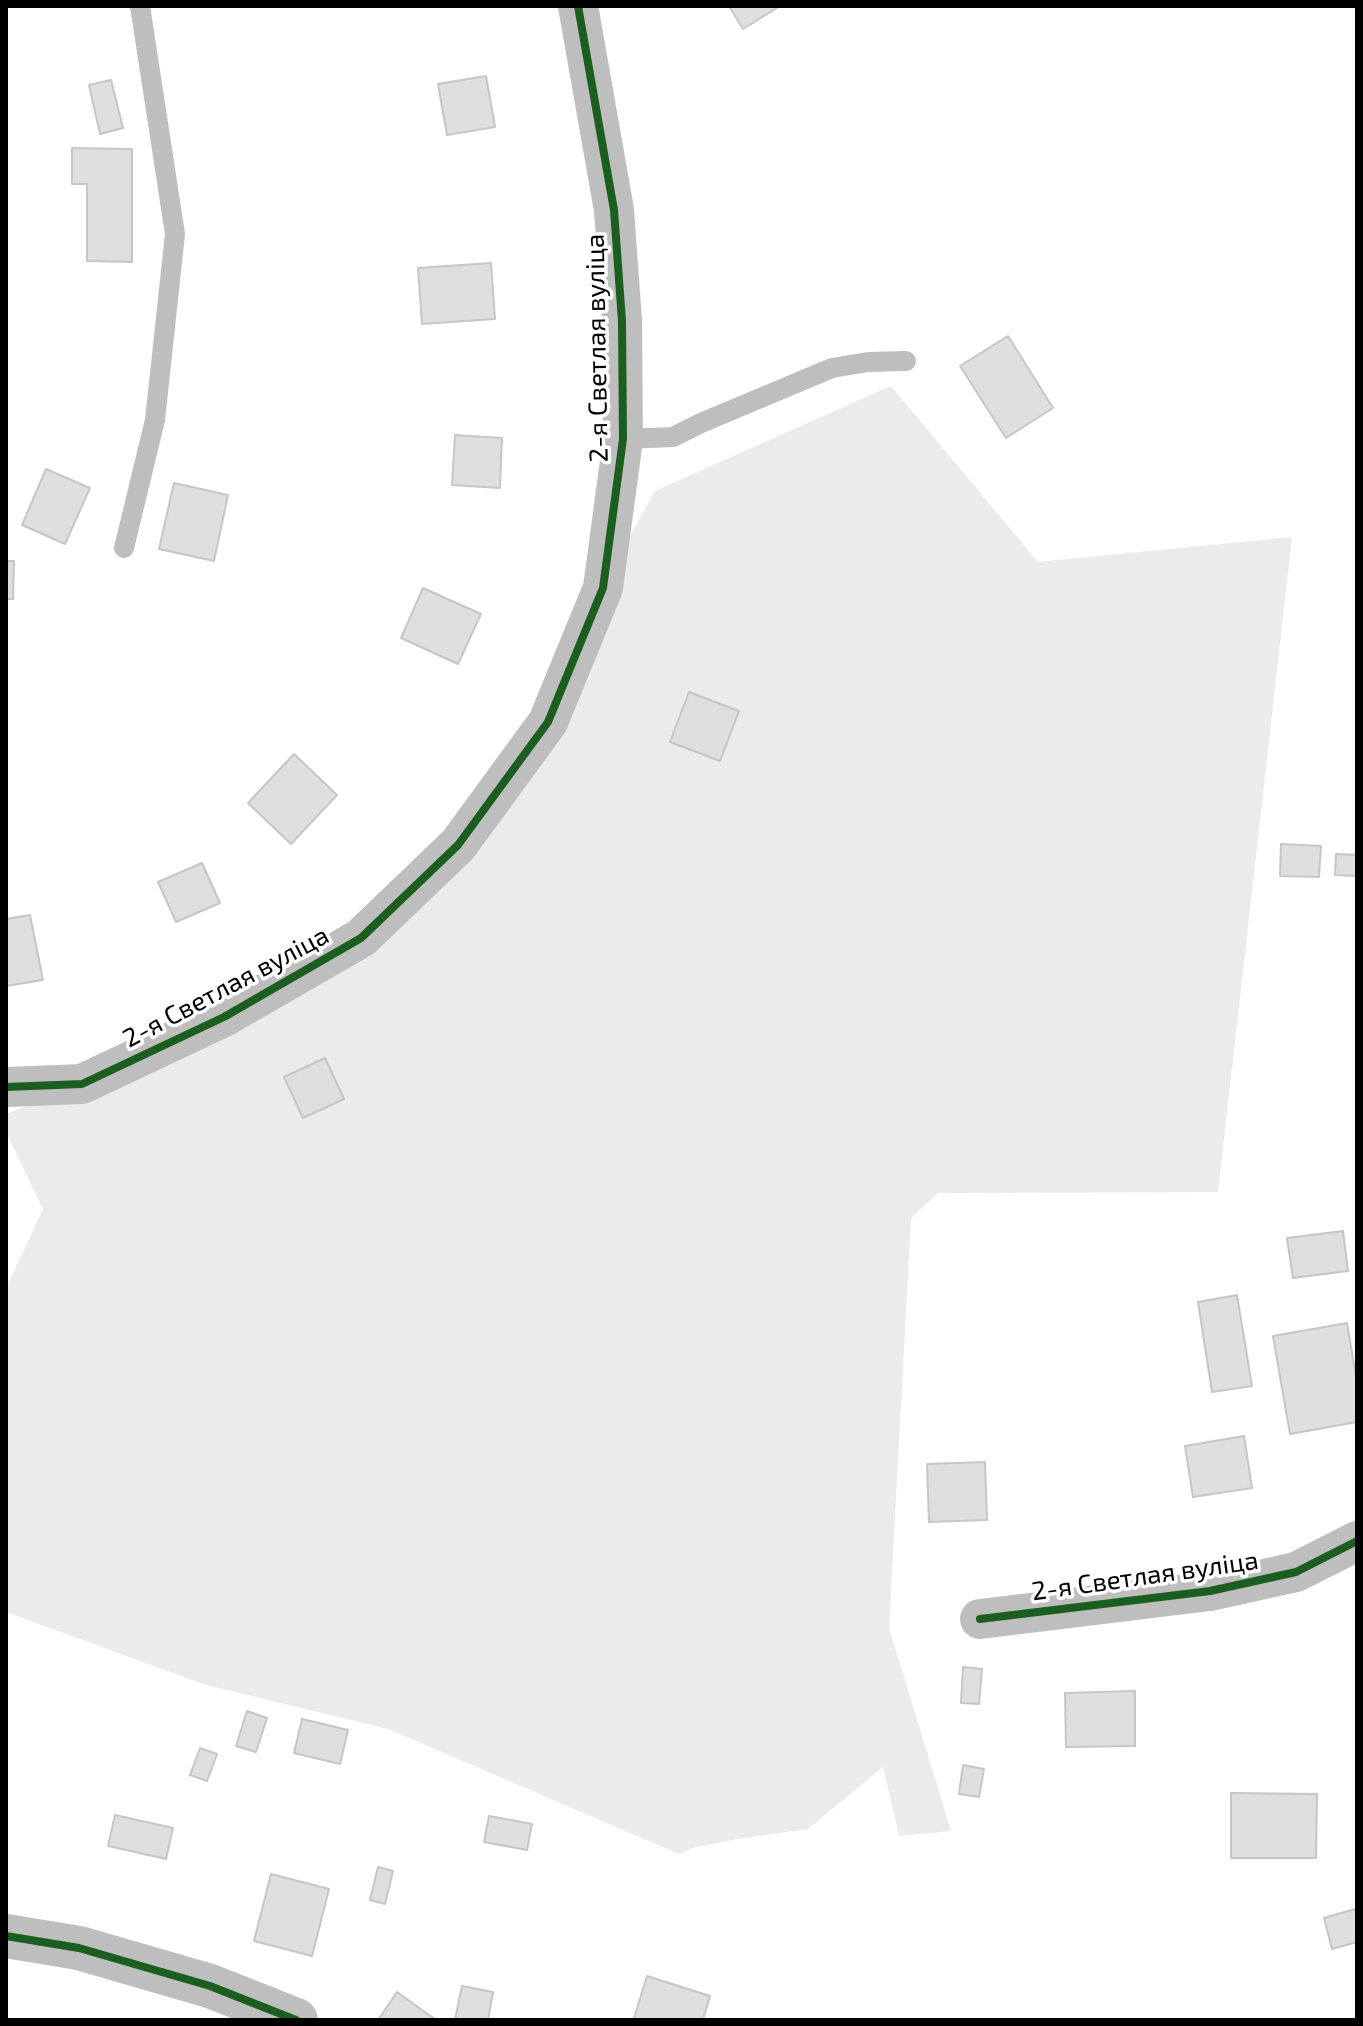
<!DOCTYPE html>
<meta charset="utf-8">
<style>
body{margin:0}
#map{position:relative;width:1363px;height:2026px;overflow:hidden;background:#fff;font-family:"Exo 2",sans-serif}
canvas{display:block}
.frame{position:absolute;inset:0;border:8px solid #000;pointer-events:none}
</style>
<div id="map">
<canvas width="1363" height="2026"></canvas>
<div class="frame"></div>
</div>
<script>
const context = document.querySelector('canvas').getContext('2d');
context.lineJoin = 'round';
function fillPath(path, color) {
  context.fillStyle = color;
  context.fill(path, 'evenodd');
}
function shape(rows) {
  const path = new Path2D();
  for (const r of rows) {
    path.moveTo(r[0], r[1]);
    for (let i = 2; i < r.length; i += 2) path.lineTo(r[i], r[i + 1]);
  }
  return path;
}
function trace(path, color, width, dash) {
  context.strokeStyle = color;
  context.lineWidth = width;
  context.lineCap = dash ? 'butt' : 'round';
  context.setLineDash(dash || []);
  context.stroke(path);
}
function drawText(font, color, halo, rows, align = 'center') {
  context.font = font + ' "Exo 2",sans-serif';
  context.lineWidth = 7;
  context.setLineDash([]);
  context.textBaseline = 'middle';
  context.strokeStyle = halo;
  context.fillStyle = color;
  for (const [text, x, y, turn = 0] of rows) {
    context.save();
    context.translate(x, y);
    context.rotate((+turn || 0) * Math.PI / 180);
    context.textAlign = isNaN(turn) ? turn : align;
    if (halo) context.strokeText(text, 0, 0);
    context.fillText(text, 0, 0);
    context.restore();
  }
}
const green = shape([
 [891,386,1038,562,1292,537,1218,1192,938,1193,911,1218,889,1628,951,1831,899,1836,883,1767,808,1829,738,1839,693,1848,679,1854,388,1729,206,1685,6,1612,6,1288,43,1209,6,1132,6,1114,82,1084,224,1017,458,845,655,491]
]);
const building = shape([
 [729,6,780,6,743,29,729,6],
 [486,76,495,127,447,135,438,84,486,76],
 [111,80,123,128,100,134,89,85,111,80],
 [72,148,132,149,132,262,87,261,87,184,72,184,72,148],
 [491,263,495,319,422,324,418,268,491,263],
 [1008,336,1053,408,1006,438,960,366,1008,336],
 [455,435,502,438,500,488,452,485,455,435],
 [46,469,90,488,65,544,22,525,46,469],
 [174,483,228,495,214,561,159,549,174,483],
 [6,561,14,561,13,599,6,599,6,561],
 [423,588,481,614,458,664,401,638,423,588],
 [689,692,739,711,720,761,670,742,689,692],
 [294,754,337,795,291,844,248,803,294,754],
 [1281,844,1321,846,1319,877,1280,876,1281,844],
 [1336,854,1357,855,1357,876,1335,875,1336,854],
 [202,863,220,903,176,922,158,882,202,863],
 [30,915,43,980,6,986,6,919,30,915],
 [325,1058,344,1099,303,1118,284,1077,325,1058],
 [1343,1231,1348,1271,1293,1278,1287,1238,1343,1231],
 [1237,1295,1252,1386,1212,1392,1198,1302,1237,1295],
 [1347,1323,1357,1382,1357,1422,1290,1434,1273,1336,1347,1323],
 [1244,1436,1252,1488,1193,1497,1185,1446,1244,1436],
 [985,1462,987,1520,929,1522,927,1464,985,1462],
 [963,1667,982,1669,979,1704,961,1703,963,1667],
 [1135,1691,1135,1746,1066,1747,1065,1693,1135,1691],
 [247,1711,267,1718,256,1752,236,1746,247,1711],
 [302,1719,348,1730,340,1764,294,1753,302,1719],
 [200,1748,217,1754,207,1781,190,1775,200,1748],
 [963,1765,984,1769,979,1797,959,1794,963,1765],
 [1231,1793,1317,1794,1316,1858,1231,1858,1231,1793],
 [115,1815,173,1828,166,1859,108,1846,115,1815],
 [489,1816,532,1824,527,1850,484,1842,489,1816],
 [378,1867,393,1871,385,1904,370,1900,378,1867],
 [271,1874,329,1889,312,1956,254,1941,271,1874],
 [1355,1909,1357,1918,1357,1942,1332,1949,1324,1918,1355,1909],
 [647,1976,710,1996,703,2020,641,2020,634,2018,647,1976],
 [462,1986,493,1992,488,2020,455,2020,462,1986],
 [397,1992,436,2020,378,2020,397,1992]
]);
const service = shape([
 [623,439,673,437,701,423,832,368,868,362,906,361],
 [124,548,155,420,175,234,140,6]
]);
const minor = shape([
 [6,1087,82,1084,224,1017,361,938,458,845,548,722,603,588,623,439,622,321,614,210,578,6],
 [980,1619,1210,1591,1296,1572,1357,1541]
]);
const tertiary = shape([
 [6,1936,79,1948,210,1986,296,2020]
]);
const cycleway = shape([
 [6,1087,82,1084,224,1017,361,938,458,845,548,722,603,588,623,439,622,321,614,210,578,6],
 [980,1619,1210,1591,1296,1572,1357,1541],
 [6,1936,79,1948,210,1986,296,2020]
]);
const streetNames = [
 ["2-я Светлая вуліца",597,348,-91],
 ["2-я Светлая вуліца",226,987,-28],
 ["2-я Светлая вуліца",1145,1576,-8]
];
fillPath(green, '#ebebeb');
fillPath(building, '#dfdfdf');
trace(building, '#c6c6c6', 2);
trace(service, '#bebebe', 20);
trace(minor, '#bebebe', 40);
trace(tertiary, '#bebebe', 44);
trace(cycleway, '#1b5e20', 8);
drawText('26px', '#000', '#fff', streetNames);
</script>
